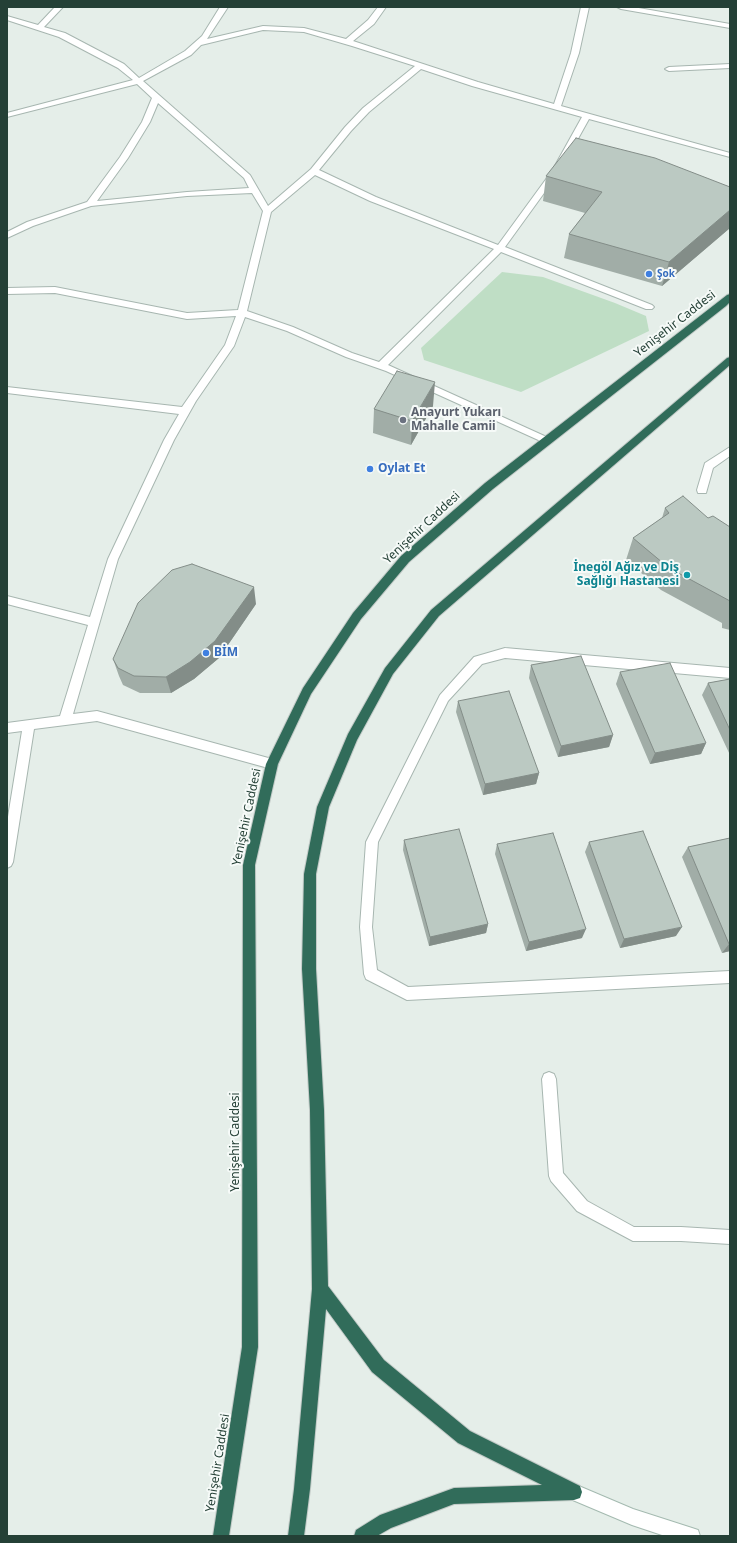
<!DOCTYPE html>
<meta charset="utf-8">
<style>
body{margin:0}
#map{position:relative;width:737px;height:1543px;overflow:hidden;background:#e5eee9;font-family:"Noto Sans",sans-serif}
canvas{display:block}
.frame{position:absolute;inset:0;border:8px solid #244036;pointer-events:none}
</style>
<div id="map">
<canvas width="737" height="1543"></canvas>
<div class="frame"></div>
</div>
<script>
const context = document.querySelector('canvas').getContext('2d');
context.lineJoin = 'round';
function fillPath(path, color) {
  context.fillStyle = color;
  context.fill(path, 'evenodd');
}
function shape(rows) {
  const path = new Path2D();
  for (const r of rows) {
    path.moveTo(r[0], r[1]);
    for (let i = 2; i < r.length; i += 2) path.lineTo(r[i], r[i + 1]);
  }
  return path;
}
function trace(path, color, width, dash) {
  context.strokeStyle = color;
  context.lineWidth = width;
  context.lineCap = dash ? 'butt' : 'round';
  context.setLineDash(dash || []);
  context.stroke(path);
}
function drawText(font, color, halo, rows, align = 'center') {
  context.font = font + ' "Noto Sans",sans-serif';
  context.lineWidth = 4;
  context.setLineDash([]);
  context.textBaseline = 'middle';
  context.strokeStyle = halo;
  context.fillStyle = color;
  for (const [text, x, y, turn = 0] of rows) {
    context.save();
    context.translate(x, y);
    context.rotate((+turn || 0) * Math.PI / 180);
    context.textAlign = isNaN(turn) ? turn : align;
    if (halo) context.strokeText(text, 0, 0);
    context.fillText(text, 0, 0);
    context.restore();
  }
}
const green = shape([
 [502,272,543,277,615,303,646,316,649,331,521,392,424,360,421,348]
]);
const lane = shape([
 [617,7,633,7,730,24,730,28,621,9,617,7],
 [730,64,730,68,669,71,665,69,669,67,730,64],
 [730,447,730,456,713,468,706,493,698,493,697,490,705,463,730,447],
 [505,648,730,668,730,678,505,658,482,664,448,701,378,842,372,927,377,970,408,987,730,971,730,983,407,1000,366,979,364,974,360,927,366,842,440,695,474,657,505,648],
 [549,1072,554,1074,556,1079,563,1173,587,1201,634,1227,681,1227,730,1230,730,1244,681,1241,633,1241,577,1211,551,1181,549,1176,542,1079,544,1074,549,1072]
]);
const street = shape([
 [55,7,63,7,44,27,65,33,124,64,139,78,185,51,202,36,220,7,228,7,207,39,263,26,304,28,346,39,368,20,378,7,386,7,374,24,353,41,478,82,554,104,571,53,581,7,589,7,579,53,561,106,730,153,730,157,589,119,560,171,505,247,652,305,654,307,652,309,646,309,501,252,388,365,551,439,553,441,551,443,545,443,386,371,346,357,287,331,245,317,234,346,196,401,174,440,118,559,73,714,97,711,272,759,276,760,278,764,276,768,272,769,97,721,34,729,13,862,11,866,7,868,7,823,22,731,7,733,7,723,60,716,88,625,7,604,7,596,90,617,108,559,164,440,179,414,7,393,7,387,182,407,225,345,236,316,187,319,55,293,7,294,7,288,55,287,187,313,238,310,263,211,252,193,187,196,91,206,33,226,7,238,7,232,27,222,87,202,120,157,142,122,152,98,137,84,7,117,7,113,133,80,118,68,59,37,7,20,7,16,38,25,55,7],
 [263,30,304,32,352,46,415,66,363,108,345,127,311,169,268,206,250,175,143,81,191,55,201,45,263,30],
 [421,69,472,86,582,117,552,171,498,245,376,197,319,170,351,131,369,112,421,69],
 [158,103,244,178,249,188,187,192,97,201,128,158,150,122,158,103],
 [315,175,370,201,494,249,379,362,352,353,293,327,247,311,271,212,315,175]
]);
const secondary = shape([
 [574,1484,633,1509,692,1528,698,1530,700,1536,665,1536,632,1525,568,1498,566,1492,568,1486,574,1484]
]);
const highway = shape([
 [730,294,730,302,726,306,493,489,409,562,361,619,311,694,278,764,255,865,258,1347,229,1536,213,1536,242,1347,243,865,266,764,303,688,353,613,401,556,485,483,727,295,730,294],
 [730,357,730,365,439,616,393,674,357,740,329,807,316,874,316,969,324,1110,328,1286,384,1360,470,1431,580,1486,582,1492,580,1498,574,1500,454,1504,391,1528,377,1536,354,1536,356,1530,380,1515,454,1488,542,1485,458,1443,372,1372,326,1309,310,1489,304,1536,288,1536,294,1489,312,1289,310,1110,302,969,304,874,317,807,348,734,385,668,431,610,727,358,730,357]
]);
const wall = shape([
 [546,176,730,187,730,228,662,286,564,258,569,234,585,213,543,201],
 [433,406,411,445,373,433,374,409],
 [665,508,708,518,730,527,730,630,722,628,722,623,661,590,626,560,633,538,662,518],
 [256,604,219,658,194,679,171,693,140,693,123,685,119,676,113,659],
 [531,665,613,735,609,747,558,757,529,678],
 [620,672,706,743,701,754,650,764,616,684],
 [730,679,730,755,702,695,708,683],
 [458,701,539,773,536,784,483,795,456,712],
 [730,838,730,951,722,953,682,857,688,847],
 [404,840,488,924,486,933,429,946,403,850],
 [589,842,676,936,620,948,585,852],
 [497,844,582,938,526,951,495,854]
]);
const shadedWall = shape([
 [730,210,730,228,662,286,669,262],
 [435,382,433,406,411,445,412,421],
 [254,587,256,604,219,658,194,679,171,693,166,677],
 [613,735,609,747,558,757,561,746],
 [706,743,701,754,650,764,655,753],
 [539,773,536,784,483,795,485,784],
 [488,924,486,933,429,946,430,937],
 [682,927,676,936,620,948,624,939],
 [586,929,582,938,526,951,529,942],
 [729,944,730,944,730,951,722,953]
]);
const building = shape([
 [576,138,655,158,730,187,730,210,669,262,569,234,602,192,546,176,576,138],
 [397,371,435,382,412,421,374,409,397,371],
 [683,496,708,518,713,516,730,527,730,601,669,568,633,538,669,513,665,508,683,496],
 [192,564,254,587,215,641,190,662,166,677,134,676,118,668,113,659,138,603,172,570,192,564],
 [581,656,613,735,561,746,531,665,581,656],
 [670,663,706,743,655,753,620,672,670,663],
 [730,679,730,730,708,683,730,679],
 [509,691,539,773,485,784,458,701,509,691],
 [459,829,488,924,430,937,404,840,459,829],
 [643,831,682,927,624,939,589,842,643,831],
 [553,833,586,929,529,942,497,844,553,833],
 [730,838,730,944,729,944,688,847,730,838]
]);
const markers = [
 [649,274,4,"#3f7fe0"],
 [403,420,4,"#6b7280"],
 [370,469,4,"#3f7fe0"],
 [687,575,4,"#0f9aa8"],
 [206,653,4,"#3f7fe0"]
];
const farShopnames = [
 ["Şok",657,274]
];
const streetNames = [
 ["Yenişehir Caddesi",675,324,-38],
 ["Yenişehir Caddesi",422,528,-43],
 ["Yenişehir Caddesi",247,817,-78],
 ["Yenişehir Caddesi",236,1142,-90],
 ["Yenişehir Caddesi",218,1463,-81]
];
const worshipNames = [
 ["Anayurt Yukarı",411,413],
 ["Mahalle Camii",411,427]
];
const shopNames = [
 ["Oylat Et",378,469],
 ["BİM",214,653]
];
const cultureNames = [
 ["İnegöl Ağız ve Diş",679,568],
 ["Sağlığı Hastanesi",679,582]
];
fillPath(green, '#bfdec5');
trace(lane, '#a7b6b0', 2);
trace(street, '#a7b6b0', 2);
trace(secondary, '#a4bab0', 2);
trace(highway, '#c2cac7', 2);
fillPath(lane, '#fff');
fillPath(street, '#fff');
fillPath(secondary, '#fff');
fillPath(highway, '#316c5a');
fillPath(wall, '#a1ada7');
fillPath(shadedWall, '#838d88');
fillPath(building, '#bbc9c2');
trace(building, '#838d88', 1);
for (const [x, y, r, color] of markers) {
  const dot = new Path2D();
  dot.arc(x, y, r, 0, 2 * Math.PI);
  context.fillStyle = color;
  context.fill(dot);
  trace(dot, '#f6faf8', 1.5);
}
drawText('bold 10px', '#366cbe', '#f6faf8', farShopnames, 'left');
drawText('12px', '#244036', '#f6faf8', streetNames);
drawText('bold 12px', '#5b616d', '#f6faf8', worshipNames, 'left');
drawText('bold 12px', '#366cbe', '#f6faf8', shopNames, 'left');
drawText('bold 12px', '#0d838f', '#f6faf8', cultureNames, 'right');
</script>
